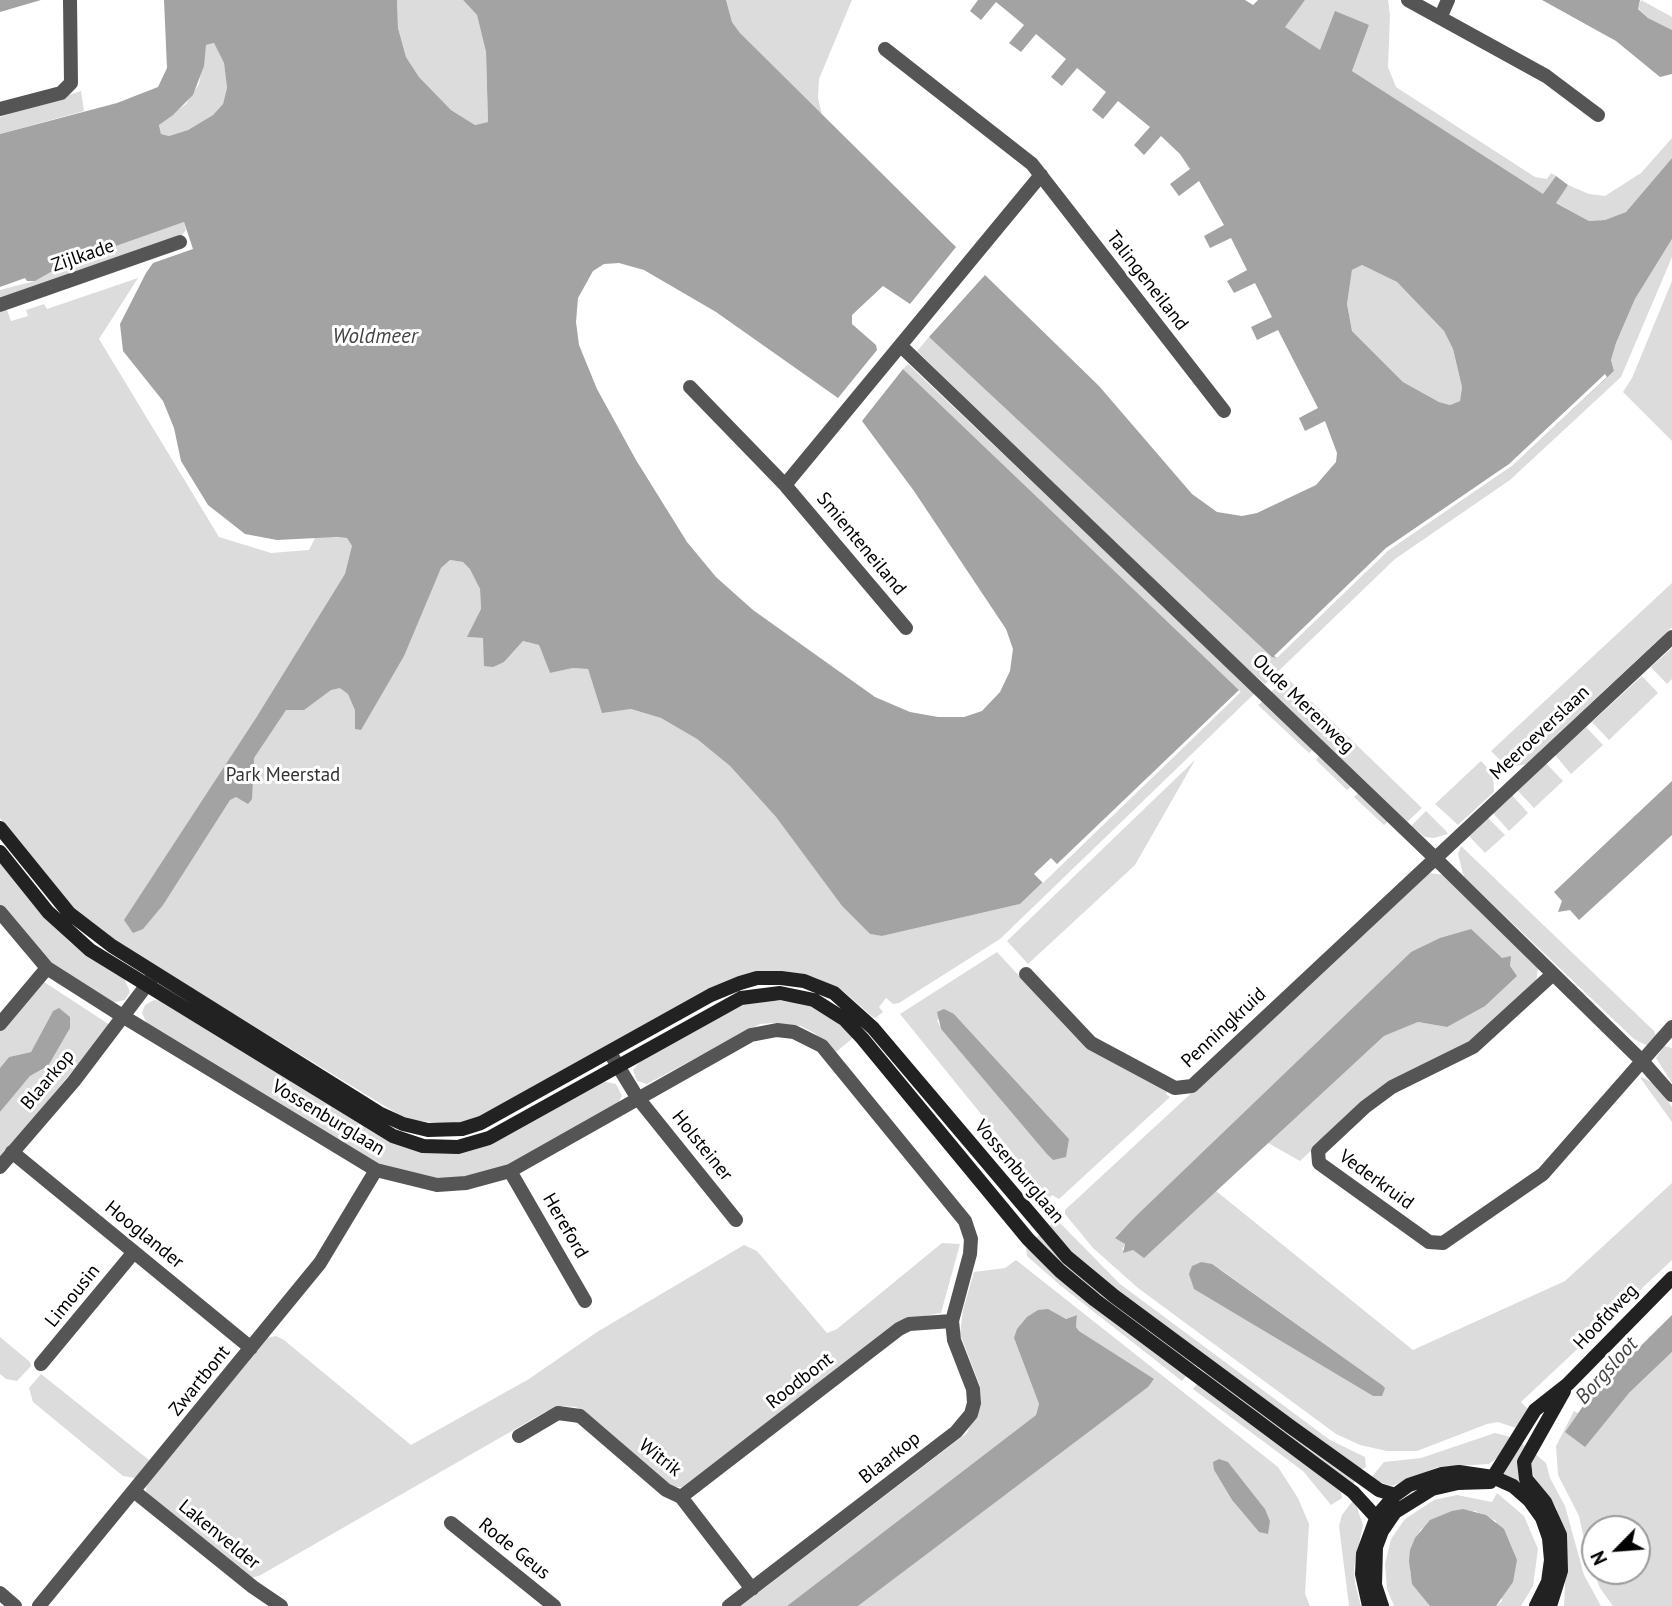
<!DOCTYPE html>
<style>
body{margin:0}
#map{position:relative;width:1672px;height:1606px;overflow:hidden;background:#fff;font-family:"PT Sans",sans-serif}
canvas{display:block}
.north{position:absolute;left:1581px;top:1515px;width:70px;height:70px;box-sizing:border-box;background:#fff;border:2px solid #999;border-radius:50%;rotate:245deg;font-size:19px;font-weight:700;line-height:28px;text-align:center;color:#000}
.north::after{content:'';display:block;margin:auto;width:24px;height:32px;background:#000;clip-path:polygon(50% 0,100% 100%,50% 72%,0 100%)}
</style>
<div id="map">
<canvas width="1672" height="1606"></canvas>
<div class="north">N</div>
</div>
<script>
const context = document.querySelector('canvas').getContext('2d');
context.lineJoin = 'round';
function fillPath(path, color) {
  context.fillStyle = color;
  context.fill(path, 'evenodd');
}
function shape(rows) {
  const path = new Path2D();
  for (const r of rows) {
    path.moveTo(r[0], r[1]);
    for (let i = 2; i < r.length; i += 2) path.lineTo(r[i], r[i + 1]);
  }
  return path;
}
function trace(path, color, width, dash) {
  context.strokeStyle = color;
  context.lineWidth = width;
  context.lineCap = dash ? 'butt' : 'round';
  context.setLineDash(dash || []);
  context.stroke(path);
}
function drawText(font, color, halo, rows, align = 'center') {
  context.font = font + ' "PT Sans",sans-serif';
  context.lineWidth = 6;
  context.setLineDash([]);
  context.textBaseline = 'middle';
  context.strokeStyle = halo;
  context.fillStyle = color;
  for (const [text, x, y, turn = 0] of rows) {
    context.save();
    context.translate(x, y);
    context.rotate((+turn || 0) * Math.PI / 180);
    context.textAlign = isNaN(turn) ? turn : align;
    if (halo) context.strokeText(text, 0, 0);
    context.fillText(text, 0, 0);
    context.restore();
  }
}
const green = shape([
 [397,0,463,0,477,15,486,52,488,122,475,125,451,110,419,77,406,57,398,28],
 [726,0,852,0,819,79,818,98,822,115,740,33,732,22],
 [1305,0,1388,0,1390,15,1388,67,1396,87,1535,177,1547,179,1551,173,1556,176,1543,195,1352,71,1369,25,1320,51,1284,27],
 [1641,0,1672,17,1672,30,1648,18,1638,8],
 [214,43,224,63,227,88,223,104,213,115,188,130,169,136,161,134,159,124,186,104,199,84,206,45],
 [81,91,84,111,0,134,0,117],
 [1672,138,1672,158,1626,212,1605,220,1589,221,1555,202,1568,185,1589,194,1605,196,1641,173],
 [184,222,186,230,182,235,0,300,0,290,35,281,65,264],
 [1672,239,1672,257,1621,377,1510,480,1395,559,1265,684,1218,643,917,351,929,337,1277,658,1388,551,1512,466,1614,371,1611,360,1616,343,1635,299],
 [1362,265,1397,282,1444,331,1453,349,1462,387,1460,401,1450,405,1439,402,1403,382,1352,331,1347,304,1352,270],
 [138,278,99,339,219,537,271,553,309,550,316,536,347,538,352,546,433,585,441,568,450,560,463,562,471,569,480,589,481,609,468,637,483,638,504,662,523,641,539,645,550,673,573,668,588,669,602,712,631,709,661,718,697,739,730,766,776,817,842,906,870,934,882,936,1020,904,1241,692,903,369,908,364,1255,693,1000,939,899,1003,893,1004,886,998,879,1007,883,1012,878,1016,874,1018,843,991,814,977,794,973,760,973,486,1115,452,1125,406,1119,111,939,80,916,0,818,0,312,7,310,11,321,28,316,26,310,44,304,47,309],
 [1672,281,1672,441,1623,392,1632,378],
 [1672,583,1672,627,1526,764,1517,766,1502,762,1491,751],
 [1672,648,1672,679,1667,684,1651,667],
 [1642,676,1658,693,1609,740,1592,722],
 [1287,678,1422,808,1407,822,1271,692],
 [1263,701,1314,749,1309,753,1258,705],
 [1586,727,1603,745,1571,774,1555,755],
 [1320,755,1352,786,1347,790,1316,760],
 [1195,760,1135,865,1028,964,1007,941],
 [1481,761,1493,774,1494,792,1458,825,1435,804],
 [1546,763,1563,781,1534,808,1517,790],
 [1359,792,1389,821,1384,825,1354,797],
 [1512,795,1528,813,1509,831,1493,813],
 [1426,811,1446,831,1448,834,1434,838,1425,837,1411,826],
 [1488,818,1505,835,1485,853,1469,836],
 [1461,846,1654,1031,1656,1036,1651,1043,1646,1045,1634,1039,1464,877,1458,854],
 [0,862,39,910,71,943,124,978,130,992,125,1000,112,1003,51,963,34,947,0,905],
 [1429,873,1445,875,1538,967,1536,983,1475,1038,1376,1090,1300,1161,1268,1143,1384,1036,1418,1022,1447,1027,1511,963,1502,958,1411,952,1115,1237,1125,1244,1122,1250,1133,1250,1144,1257,1216,1191,1413,1350,1565,1281,1672,1183,1672,1260,1521,1402,1529,1410,1516,1428,1498,1422,1487,1424,1417,1451,1387,1451,1360,1445,1336,1434,1138,1288,1093,1248,1065,1214,1065,1210],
 [1201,1262,1221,1270,1382,1385,1373,1396,1195,1289,1192,1266],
 [997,952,1072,1033,1168,1090,1166,1094,1170,1097,1059,1199,1052,1195,1049,1198,900,1014],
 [954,1014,1069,1139,1053,1160,941,1029,937,1020],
 [41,980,110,1025,0,1159,0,1112,30,1076,49,1066,53,1011,31,1052,9,1057,0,1068,0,1030],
 [763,999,811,1004,826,1013,854,1037,836,1052,814,1033,801,1026,773,1023,760,1024,647,1084,637,1081,633,1070,642,1059,738,1005],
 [163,1001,390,1140,441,1153,602,1081,616,1084,622,1096,618,1103,507,1166,476,1177,436,1181,380,1167,147,1024,142,1013,145,1005,154,1000],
 [1664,1046,1672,1048,1672,1083,1656,1058],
 [1642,1077,1656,1085,1672,1107,1672,1122,1641,1079],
 [1052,1223,1060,1223,1120,1284,1330,1440,1365,1457,1366,1467,1360,1470,1093,1272,1047,1228],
 [1039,1235,1196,1362,1192,1368,1105,1303,1035,1239],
 [942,1243,960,1244,941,1313,903,1320,682,1487,670,1487,588,1415,576,1407,563,1406,545,1412,259,1576,250,1578,149,1498,146,1491,147,1482,267,1338,276,1336,284,1340,411,1445,529,1379,597,1332,744,1245,757,1251,827,1333,837,1329],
 [1026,1247,1187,1375,1182,1381,1061,1286,1027,1256],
 [1016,1260,1278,1467,1298,1498,1309,1524,1305,1594,1310,1606,858,1606,1154,1380,1079,1331,1076,1327,1077,1315,1066,1319,1048,1310,1014,1338,1039,1404,1036,1415,787,1606,741,1606,967,1433,981,1402,980,1386,960,1334,963,1310,974,1272,1005,1268],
 [1228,1462,1265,1509,1270,1521,1259,1532,1232,1500,1214,1470],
 [0,1337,30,1362,31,1366,17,1381,6,1379,0,1374],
 [1672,1352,1672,1606,1613,1606,1600,1588,1589,1561,1579,1516,1558,1475,1556,1446,1574,1411,1578,1413,1565,1432,1629,1393],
 [1595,1529,1637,1529,1637,1571,1595,1571],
 [1207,1370,1355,1481,1353,1485,1203,1375],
 [41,1374,149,1460,149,1465,135,1478,123,1476,33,1402,29,1388],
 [1198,1383,1341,1490,1342,1498,1331,1505,1303,1471,1193,1389],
 [1495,1433,1510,1437,1498,1457,1489,1464,1438,1467,1392,1486,1370,1479,1384,1462,1421,1458],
 [1519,1442,1525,1446,1518,1463,1520,1484,1501,1474],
 [1533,1452,1546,1463,1550,1478,1565,1506,1584,1575,1601,1606,1564,1606,1567,1545,1556,1507,1534,1477,1530,1462],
 [1497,1493,1524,1516,1538,1549,1533,1586,1521,1606,1496,1606,1502,1601,1496,1521,1475,1511,1421,1529,1410,1550,1410,1573,1430,1606,1394,1606,1387,1589,1385,1564,1391,1539,1405,1519,1434,1500,1457,1495,1492,1502],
 [1354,1499,1363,1525,1354,1568,1355,1583,1361,1606,1349,1606,1339,1526,1342,1515]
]);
const water = shape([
 [0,0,41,0,0,12],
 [164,0,397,0,398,28,406,57,419,77,451,110,475,125,488,122,486,52,477,15,463,0,726,0,732,22,740,33,956,247,910,304,883,286,852,315,852,324,876,345,877,350,838,398,716,312,644,270,619,263,604,264,593,271,578,298,576,322,579,345,597,389,636,460,687,542,716,577,753,610,875,697,910,712,938,717,964,717,982,711,1000,692,1010,671,1013,649,1006,629,914,491,862,421,903,369,1241,692,1020,904,882,936,870,934,842,906,776,817,730,766,697,739,661,718,631,709,602,713,588,669,573,668,550,673,539,645,523,641,504,662,493,667,484,666,483,638,467,637,481,609,480,589,470,569,463,562,450,560,441,568,404,656,361,730,355,729,355,710,348,694,340,688,331,690,304,710,286,710,254,758,252,799,248,804,236,797,230,800,163,905,143,929,133,933,124,920,256,718,345,574,352,546,347,538,336,537,277,540,245,534,208,505,181,461,174,428,163,401,123,351,120,324,146,273,153,263,193,249,184,222,65,264,35,281,27,281,25,278,0,287,0,134,117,103,158,87,167,68],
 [214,43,224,63,227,88,223,104,213,115,188,130,169,136,161,134,159,125,173,115,193,95,204,66,206,45],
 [978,0,1245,0,1253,5,1258,0,1305,0,1285,27,1320,50,1335,11,1369,25,1352,71,1543,194,1556,176,1568,185,1556,203,1589,221,1605,220,1626,212,1672,158,1672,239,1635,299,1616,343,1611,360,1614,371,1512,466,1388,551,1277,658,1272,657,929,337,985,275,1099,386,1192,494,1217,512,1242,516,1257,513,1316,485,1336,462,1337,453,1325,421,1305,431,1299,418,1318,408,1278,330,1257,340,1251,327,1272,317,1255,283,1234,293,1227,281,1247,270,1231,238,1210,248,1204,236,1224,225,1199,181,1179,196,1170,184,1190,169,1180,154,1161,136,1144,155,1134,145,1150,127,1118,101,1103,119,1092,110,1106,92,1077,68,1062,86,1051,77,1066,59,1036,34,1021,52,1009,43,1024,25,996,2,981,20,970,11],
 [1362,265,1397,282,1444,331,1453,349,1462,387,1460,401,1450,405,1439,402,1403,382,1352,331,1347,304,1352,270],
 [1542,0,1640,0,1638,9,1648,18,1672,30,1672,74,1660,77,1616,41],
 [1672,781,1672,835,1579,920,1570,910,1558,912,1562,901,1554,892],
 [1471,929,1502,958,1511,956,1510,966,1517,976,1485,1006,1447,1027,1418,1022,1384,1036,1144,1258,1133,1250,1123,1253,1125,1244,1115,1238,1135,1217,1411,952,1440,938],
 [59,1008,70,1017,70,1028,48,1066,30,1076,0,1112,0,1068,9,1057,31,1052,53,1011],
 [944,1009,954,1014,1069,1139,1066,1157,1053,1160,1046,1153,941,1029,937,1012],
 [1201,1262,1212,1264,1382,1385,1385,1388,1382,1396,1373,1396,1194,1289,1189,1274,1192,1266],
 [1048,1309,1066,1319,1077,1315,1076,1327,1079,1331,1154,1379,1148,1387,858,1606,787,1606,1036,1415,1039,1404,1014,1338,1017,1329,1027,1317,1038,1310],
 [1672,1315,1672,1352,1629,1393,1585,1447,1565,1432,1590,1396],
 [1219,1459,1228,1462,1265,1509,1270,1521,1268,1534,1259,1532,1232,1500,1214,1470,1213,1462],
 [1463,1509,1486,1515,1504,1529,1517,1560,1513,1582,1496,1606,1430,1606,1412,1584,1409,1561,1410,1550,1415,1538,1430,1520,1452,1511]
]);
const pier = shape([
 [1605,374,1607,377,1512,466,1388,551,1277,658,1274,656,1386,548,1509,464],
 [1239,690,1241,692,1043,883,1034,874,1051,858,1057,864]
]);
const street = shape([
 [1408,0,1546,76,1598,115],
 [1441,16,1448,0],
 [885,49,1032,164,1224,411],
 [0,109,61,93,71,83,70,0],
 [0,305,180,242],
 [902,347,1435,858,1642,1061,1672,1095],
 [690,387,785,485,906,628],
 [785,485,1041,175],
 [0,912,47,968,124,1017,376,1170,437,1185,466,1183,510,1171,751,1035,777,1030,794,1032,822,1046,965,1221,971,1239,970,1254,952,1321,954,1340,973,1389,974,1403,971,1414,956,1432,729,1606],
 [1026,974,1091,1043,1175,1088,1192,1086,1672,637],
 [1553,974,1473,1047,1392,1087,1365,1107,1318,1151,1319,1163,1429,1242,1443,1243,1543,1174,1672,1027],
 [0,1024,47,968],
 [610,1053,637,1097,736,1220],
 [12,1152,251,1348],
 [0,1167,74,1081,152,978],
 [510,1171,585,1301],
 [41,1364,134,1252],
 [519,1436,558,1413,580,1416,666,1490,681,1497,752,1589],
 [135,1492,253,1587,281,1606],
 [681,1497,899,1329,909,1324,952,1321],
 [451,1523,554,1606],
 [0,1593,15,1606],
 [39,1606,320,1263,376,1170]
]);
const secondary = shape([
 [0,828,69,913,112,946,379,1113,403,1124,428,1130,462,1129,481,1123,711,995,740,983,757,978,781,978,804,981,834,993,873,1028,1067,1257,1114,1296,1291,1427,1379,1490,1395,1495],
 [0,852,48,912,90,950,393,1136,423,1146,458,1147,489,1138,741,998,780,993,814,1000,844,1019,862,1038,1028,1239,1060,1271,1095,1300,1353,1492,1385,1527],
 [1369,1606,1362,1574,1363,1554,1377,1516,1395,1495,1409,1485,1442,1474,1459,1472,1493,1477,1513,1486,1529,1500,1542,1518,1549,1538,1551,1560,1548,1582,1536,1606],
 [1382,1606,1375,1585,1376,1547,1382,1531,1395,1512,1432,1489,1458,1483,1490,1482,1535,1410,1568,1384,1672,1278],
 [1550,1606,1561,1571,1560,1535,1545,1502,1526,1479,1524,1462,1564,1391]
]);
const streetNames = [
 ["Zijlkade",83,256,-19],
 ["Talingeneiland",1147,281,52],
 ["Smienteneiland",861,544,50],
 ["Oude Merenweg",1303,704,44],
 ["Meeroeverslaan",1540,733,-43],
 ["Penningkruid",1224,1028,-43],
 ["Blaarkop",48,1080,-50],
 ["Vossenburglaan",328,1118,31],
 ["Holsteiner",702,1146,51],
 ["Vossenburglaan",1019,1172,50],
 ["Vederkruid",1376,1180,36],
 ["Hereford",565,1226,60],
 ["Hooglander",144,1235,39],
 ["Limousin",73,1296,-51],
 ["Hoofdweg",1606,1317,-46],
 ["Zwartbont",200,1381,-51],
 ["Roodbont",800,1381,-38],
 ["Witrik",660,1458,38],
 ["Blaarkop",890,1458,-38],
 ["Lakenvelder",219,1535,39],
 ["Rode Geus",514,1549,39]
];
const parkNames = [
 ["Park Meerstad",283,776]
];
const waterNames = [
 ["Woldmeer",375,337],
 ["Borgsloot",1607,1371,-48]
];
fillPath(green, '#dcdcdc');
fillPath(water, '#a3a3a3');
fillPath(pier, '#fff');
trace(street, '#555', 14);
trace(secondary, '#222', 14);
drawText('19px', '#000', '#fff', streetNames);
drawText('19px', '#333', '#fff', parkNames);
drawText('italic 21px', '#444', '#fff', waterNames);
</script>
